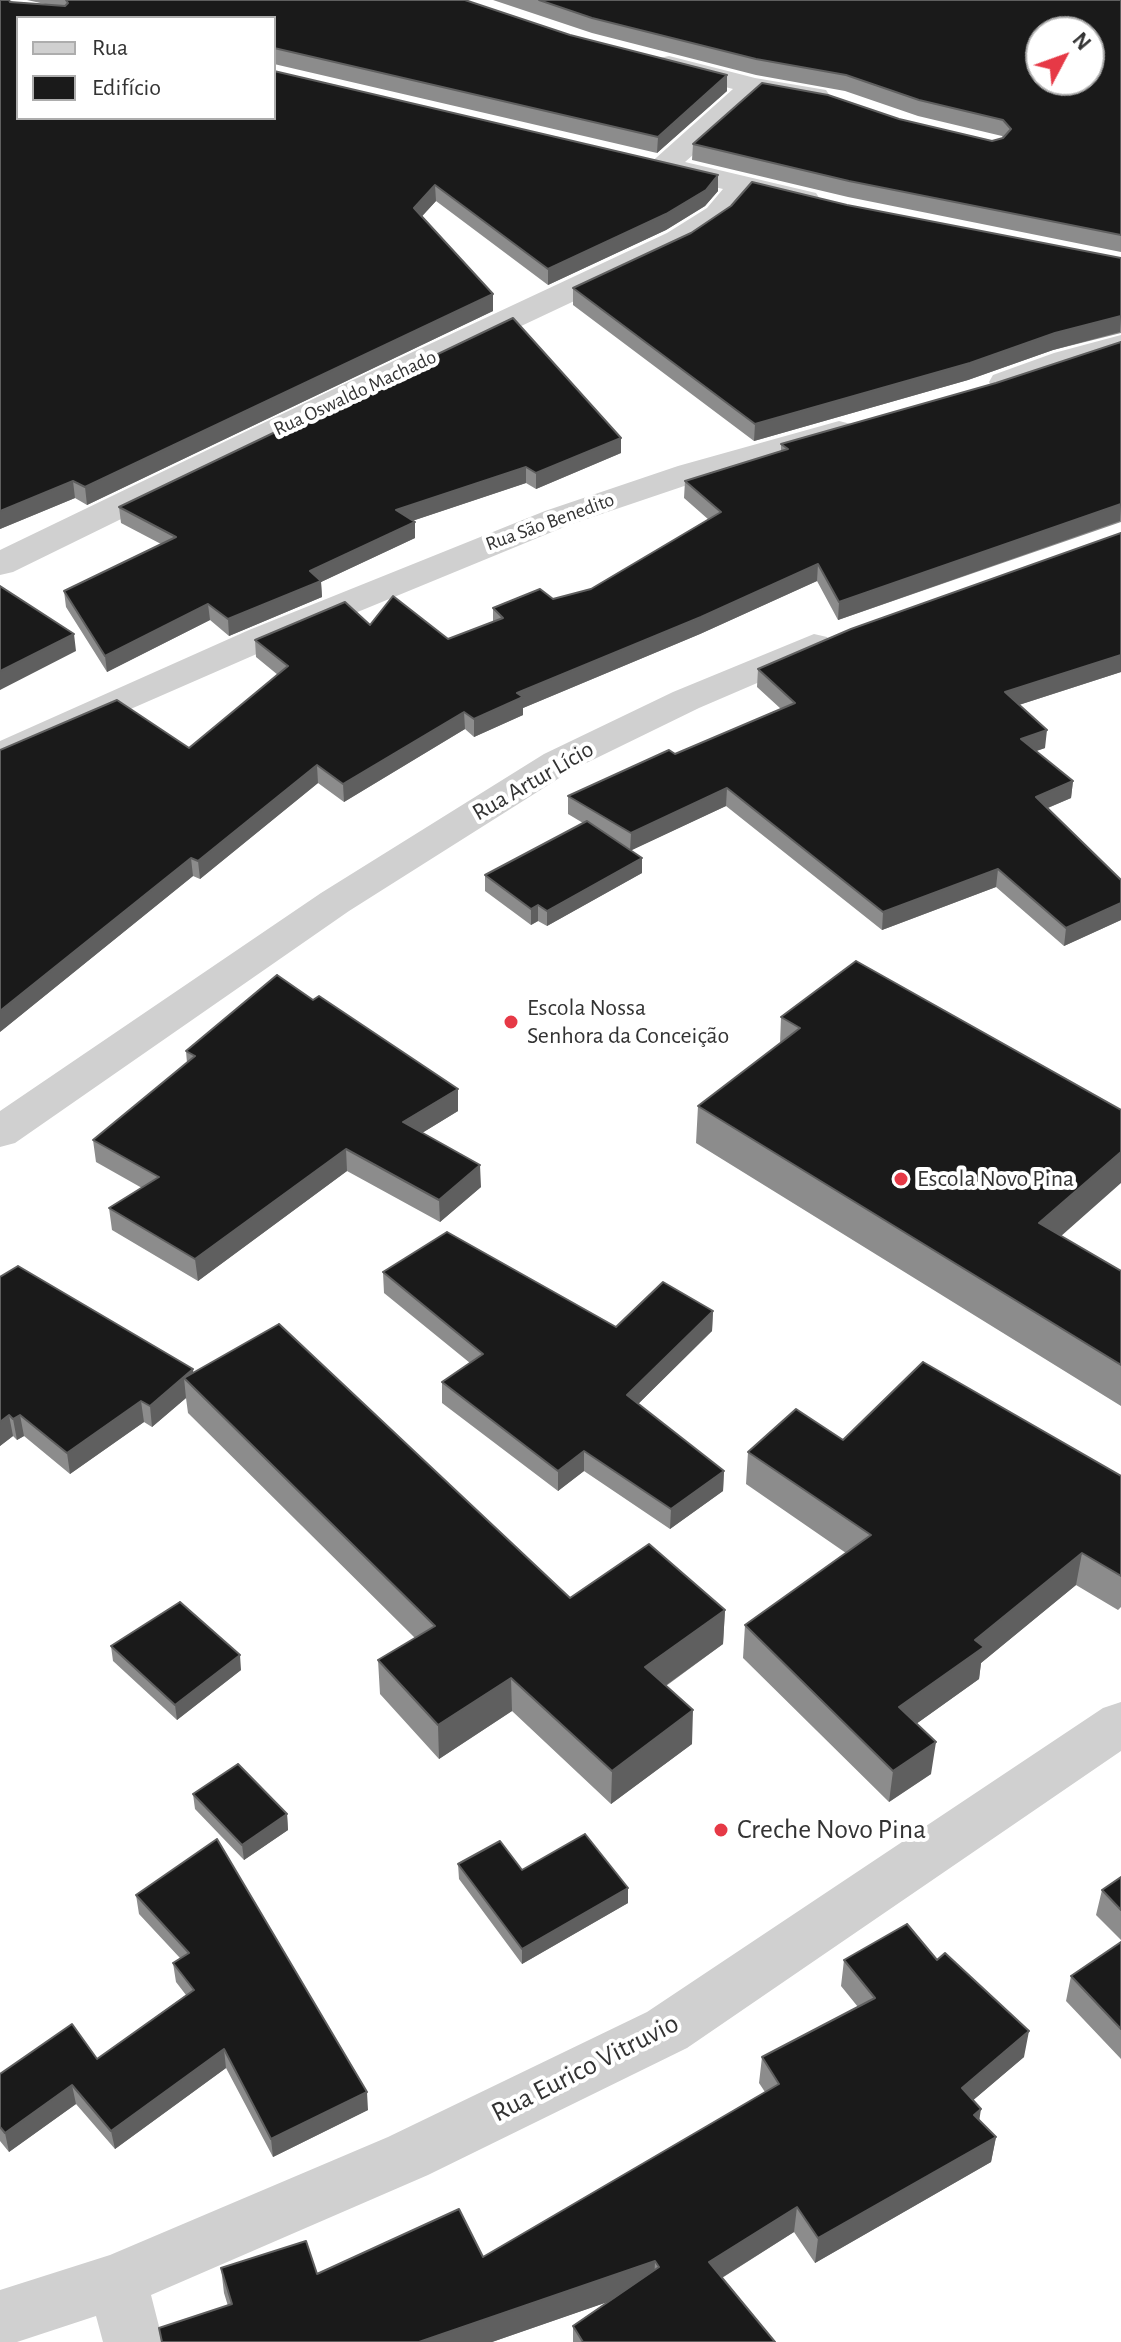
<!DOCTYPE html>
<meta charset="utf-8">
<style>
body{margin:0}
#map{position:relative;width:1121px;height:2342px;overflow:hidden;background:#fff;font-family:"Alegreya Sans",sans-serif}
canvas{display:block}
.legend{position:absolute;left:16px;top:16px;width:260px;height:104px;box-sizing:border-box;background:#fff;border:2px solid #adadad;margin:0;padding:10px 14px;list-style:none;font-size:24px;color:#333}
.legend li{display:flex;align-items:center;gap:16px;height:40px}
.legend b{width:40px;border:2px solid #adadad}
.north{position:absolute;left:1025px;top:16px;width:80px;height:80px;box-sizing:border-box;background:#fff;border:2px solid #adadad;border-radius:50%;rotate:49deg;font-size:22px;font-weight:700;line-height:32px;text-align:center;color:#333}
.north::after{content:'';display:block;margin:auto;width:28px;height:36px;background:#e63946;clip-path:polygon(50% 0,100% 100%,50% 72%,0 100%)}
</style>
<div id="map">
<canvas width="1121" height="2342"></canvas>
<ul class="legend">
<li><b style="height:10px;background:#d0d0d0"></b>Rua</li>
<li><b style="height:22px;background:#1a1a1a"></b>Edifício</li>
</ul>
<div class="north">N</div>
</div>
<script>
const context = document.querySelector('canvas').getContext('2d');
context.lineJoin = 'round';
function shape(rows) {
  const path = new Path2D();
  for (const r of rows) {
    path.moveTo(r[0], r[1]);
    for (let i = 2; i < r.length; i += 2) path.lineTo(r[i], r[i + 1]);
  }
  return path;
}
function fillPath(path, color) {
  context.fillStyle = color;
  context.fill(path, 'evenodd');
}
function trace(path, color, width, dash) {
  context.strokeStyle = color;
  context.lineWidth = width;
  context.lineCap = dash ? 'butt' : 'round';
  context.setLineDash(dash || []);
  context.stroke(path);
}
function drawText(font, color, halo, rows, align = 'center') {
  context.font = font + ' "Alegreya Sans",sans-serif';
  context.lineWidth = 8;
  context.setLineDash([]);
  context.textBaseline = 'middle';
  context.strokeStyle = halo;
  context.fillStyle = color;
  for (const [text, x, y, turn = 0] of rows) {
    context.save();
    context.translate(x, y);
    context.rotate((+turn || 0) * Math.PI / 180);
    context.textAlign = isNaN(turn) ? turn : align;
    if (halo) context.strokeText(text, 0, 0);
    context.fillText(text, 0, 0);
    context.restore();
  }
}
const minor = shape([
 [669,56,755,78,826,90,830,96,826,102,816,105,760,96,685,162,816,193,820,199,816,205,805,208,750,195,729,220,689,247,364,400,13,572,0,575,0,550,340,386,667,233,707,208,723,189,651,172,647,166,733,89,659,70,655,64,659,58,669,56],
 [1121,335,1121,355,1005,392,993,389,989,382,993,375,1054,353,1121,335],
 [839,421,851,424,856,431,851,438,702,480,569,525,275,646,0,766,0,741,249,630,545,511,678,466,839,421],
 [814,634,827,637,832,645,827,653,699,708,572,770,349,911,15,1143,0,1147,0,1111,321,893,544,754,673,692,814,634],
 [1121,1702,1121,1751,687,2048,428,2175,151,2295,163,2342,103,2342,96,2316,17,2342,0,2342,0,2290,110,2255,388,2137,647,2012,1103,1708,1121,1702]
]);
const wall = shape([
 [0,0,13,1,12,2,45,4,27,0,465,0,727,91,657,153,274,64,274,18,18,18,718,191,705,206,666,230,548,285,436,201,422,216,493,294,493,311,87,505,75,498,0,529],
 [493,0,1121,0,1121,252,848,197,692,160,693,144,899,119,992,141,1003,138,1002,136,918,116,845,91,756,75,592,33],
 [847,205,1121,258,1121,333,1053,350,968,380,754,441,573,305,573,288],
 [1121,342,1121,522,838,620,817,581,700,634,523,708,523,715,474,737,465,729,344,802,318,783,200,879,193,876,0,1032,189,748,278,675,256,657,255,640,370,625,448,639,493,622,493,608,553,599,591,589,709,520,684,498,685,481,781,451,781,444,996,383],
 [621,453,536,489,526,483,412,521,415,522,415,538,321,582,322,597,229,636,210,620,107,672,66,607,64,591,161,544,121,523,119,507],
 [1121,533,1121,672,1019,705,1045,748,1036,751,1073,781,1071,798,1048,808,1121,880,1121,920,1064,946,996,887,882,930,726,806,631,850,642,873,547,926,538,921,531,925,485,891,485,875,583,823,568,814,568,796,675,754,781,709,757,687,758,669],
 [856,961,1061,1236,1121,1271,1121,1406,696,1143,698,1106,780,1044,781,1017],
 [186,1051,458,1111,422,1133,481,1187,440,1222,347,1171,198,1281,112,1230,109,1208,142,1188,96,1162,93,1140,187,1063],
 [383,1272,616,1327,713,1311,712,1331,638,1404,724,1471,723,1491,670,1529,584,1471,558,1491,442,1403,442,1382,470,1363,384,1293],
 [0,1277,193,1369,193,1373,570,1598,725,1610,723,1644,666,1686,692,1744,611,1804,512,1711,439,1759,380,1694,378,1660,415,1638,188,1413,186,1398,152,1427,144,1422,70,1474,24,1436,17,1440,13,1436,0,1446],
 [843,1440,1121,1476,1121,1607,1118,1610,1076,1585,981,1663,979,1679,916,1724,931,1774,889,1802,743,1658,745,1625,846,1553,746,1484,748,1452],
 [111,1646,241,1670,177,1720,113,1661],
 [193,1794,287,1814,288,1830,244,1860,195,1809],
 [458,1864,522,1870,628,1888,628,1903,522,1964,459,1879],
 [1121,1877,1121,1940,1096,1915,1102,1890],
 [136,1895,368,2110,273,2157,226,2068,115,2149,76,2104,9,2152,0,2141,0,2074,97,2059,186,1995,176,1982,173,1963,180,1958,139,1914],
 [1121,1942,1121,2059,1066,2001,1071,1976],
 [844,1960,937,1960,1024,2057,973,2100,979,2120,996,2137,991,2162,815,2263,794,2232,722,2278,775,2342,573,2342,573,2326,607,2302,492,2342,161,2342,159,2328,228,2306,224,2293,221,2268,317,2274,483,2257,765,2092,759,2083,762,2057,858,2007,841,1986]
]);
const shadedWall = shape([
 [727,75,727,91,657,153,658,137],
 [718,175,718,191,705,206,666,230,548,285,548,269],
 [435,185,436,201,415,224,414,208],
 [493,294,493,311,87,505,85,487],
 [1121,316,1120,332,1053,350,968,380,754,441,755,424,1055,333],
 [621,438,621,453,536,489,536,473],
 [526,467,526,483,397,526,396,510],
 [73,481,75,498,0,529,0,511],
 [1121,504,1120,521,838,620,839,602],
 [415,522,415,538,321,582,322,597,229,636,228,619,310,571],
 [818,564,817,581,700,634,523,708,523,715,474,737,474,719,517,693],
 [208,604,210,620,107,672,105,656],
 [74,634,76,651,0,690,0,671],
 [1121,655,1121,672,1003,710,1005,692],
 [464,712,465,729,344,802,343,784],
 [1047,730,1045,748,1019,757,1021,739],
 [317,765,318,783,200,879,198,861],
 [1073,781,1071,798,1033,814,1036,797],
 [727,788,726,806,630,851,631,833],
 [191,858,193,876,0,1032,0,1011],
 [642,858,642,873,547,926,547,911],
 [998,869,996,887,882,930,883,912],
 [1121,903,1121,920,1064,946,1066,928],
 [538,905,538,921,531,925,531,909],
 [458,1089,458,1111,404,1144,403,1122],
 [346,1149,347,1171,198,1281,195,1259],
 [1121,1152,1121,1183,1034,1260,1039,1223],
 [480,1165,481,1187,440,1222,439,1200],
 [713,1311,712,1331,627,1415,627,1395],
 [193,1369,195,1389,184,1378,186,1398,152,1427,150,1406],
 [141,1401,144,1422,70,1474,67,1453],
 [9,1415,13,1436,0,1446,0,1422],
 [20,1415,24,1436,17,1440,13,1419],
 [584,1451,584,1471,558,1491,558,1471],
 [724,1471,723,1491,670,1529,671,1509],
 [1082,1553,1076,1585,981,1663,979,1679,895,1739,899,1707,975,1640],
 [725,1610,723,1644,644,1701,645,1667],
 [240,1655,241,1670,177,1720,175,1705],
 [511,1678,512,1711,439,1759,438,1725],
 [693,1710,692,1744,611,1804,612,1771],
 [936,1742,931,1774,889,1802,893,1771],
 [287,1814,288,1830,244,1860,242,1845],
 [628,1888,628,1903,522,1964,522,1949],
 [1029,2031,1024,2057,957,2114,962,2088],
 [224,2049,226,2068,115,2149,111,2131],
 [72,2085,76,2104,9,2152,5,2133],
 [367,2092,368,2110,273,2157,271,2139],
 [981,2109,977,2135,974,2115],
 [996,2137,991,2162,815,2263,818,2238],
 [797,2207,794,2232,707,2287,709,2262],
 [655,2261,654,2286,492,2342,419,2342]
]);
const building = shape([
 [0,0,9,0,10,2,65,6,68,3,66,0,465,0,570,35,727,75,658,137,274,48,274,18,18,18,18,118,274,118,274,71,718,175,706,190,666,214,548,269,435,185,414,208,493,294,85,487,73,481,0,511,0,0],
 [539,0,1121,0,1121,235,849,181,693,144,762,83,828,95,899,119,992,141,1003,138,1011,129,1003,120,919,100,846,75,756,59,592,18,539,0],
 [1041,32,1089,32,1089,80,1041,80,1041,32],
 [752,182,847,205,1121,258,1121,316,1055,333,970,363,755,424,573,288,691,233,731,206,752,182],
 [513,318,621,438,536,473,526,467,396,510,415,522,310,571,321,581,228,619,208,604,105,656,64,591,176,537,119,507,513,318],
 [1121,342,1121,504,839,602,818,564,701,617,517,693,523,697,474,719,464,712,343,784,317,765,198,861,191,858,0,1011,0,750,117,700,189,748,288,666,255,640,345,602,370,625,393,596,448,639,503,618,493,608,540,589,553,599,591,589,721,512,685,481,788,449,781,444,996,383,1121,342],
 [1121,533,1121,655,1005,692,1047,730,1021,739,1073,781,1036,797,1121,880,1121,903,1066,928,998,869,883,912,727,788,631,833,568,796,669,750,675,754,795,703,758,669,851,629,1121,533],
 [0,586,74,634,0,671,0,586],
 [587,821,642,858,547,911,538,905,531,909,485,875,587,821],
 [856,961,1121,1110,1121,1152,1039,1223,1121,1271,1121,1365,698,1106,800,1028,781,1017,856,961],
 [277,975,313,1000,319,996,458,1089,403,1122,480,1165,439,1200,346,1149,195,1259,109,1208,159,1177,93,1140,195,1056,186,1051,277,975],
 [447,1232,616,1327,663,1282,713,1311,627,1395,724,1471,671,1509,584,1451,558,1471,442,1382,483,1354,383,1272,447,1232],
 [18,1266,193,1369,150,1406,141,1401,67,1453,20,1415,13,1419,9,1415,0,1422,0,1277,18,1266],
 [279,1324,570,1598,649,1544,725,1610,645,1667,693,1710,612,1771,511,1678,438,1725,378,1660,435,1626,184,1378,279,1324],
 [923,1362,1121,1476,1121,1576,1082,1553,975,1640,984,1647,899,1707,936,1742,893,1771,745,1625,871,1535,748,1452,796,1409,843,1440,923,1362],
 [180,1602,240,1655,175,1705,111,1646,180,1602],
 [238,1764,287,1814,242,1845,193,1794,238,1764],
 [585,1834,628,1888,522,1949,458,1864,500,1841,522,1870,585,1834],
 [217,1839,367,2092,271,2139,224,2049,111,2131,72,2085,5,2133,0,2127,0,2074,72,2024,97,2059,194,1990,173,1963,189,1953,136,1895,217,1839],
 [1121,1877,1121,1910,1102,1890,1121,1877],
 [907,1924,937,1960,945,1953,1029,2031,962,2088,981,2109,974,2115,996,2137,818,2238,797,2207,709,2262,775,2342,583,2342,573,2326,659,2267,655,2261,419,2342,162,2342,159,2328,232,2304,221,2268,306,2241,317,2274,459,2209,483,2257,779,2084,762,2057,875,1998,844,1960,907,1924],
 [1121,1942,1121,2029,1071,1976,1121,1942]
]);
const markers = [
 [511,1022,8,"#e63946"],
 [901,1179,8,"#e63946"],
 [721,1830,8,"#e63946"]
];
const farStreetnames = [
 ["Rua Oswaldo Machado",355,393,-25],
 ["Rua São Benedito",550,522,-20]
];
const streetNames = [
 ["Rua Artur Lício",533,781,-30]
];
const poiNames = [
 ["Escola Nossa",527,1008],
 ["Senhora da Conceição",527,1036],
 ["Escola Novo Pina",917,1179]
];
const nearPoinames = [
 ["Creche Novo Pina",737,1830]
];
const nearStreetnames = [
 ["Rua Eurico Vitruvio",585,2068,-27]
];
fillPath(minor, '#d0d0d0');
fillPath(wall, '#8c8c8c');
fillPath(shadedWall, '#5f5f5f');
fillPath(building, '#1a1a1a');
trace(building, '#5f5f5f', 2);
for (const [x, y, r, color] of markers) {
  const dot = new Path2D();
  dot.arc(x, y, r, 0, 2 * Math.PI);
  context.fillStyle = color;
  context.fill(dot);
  trace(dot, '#fff', 3);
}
drawText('20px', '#333', '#fff', farStreetnames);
drawText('24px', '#333', '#fff', streetNames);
drawText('24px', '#333', '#fff', poiNames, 'left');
drawText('28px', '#333', '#fff', nearPoinames, 'left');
drawText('28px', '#333', '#fff', nearStreetnames);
</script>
